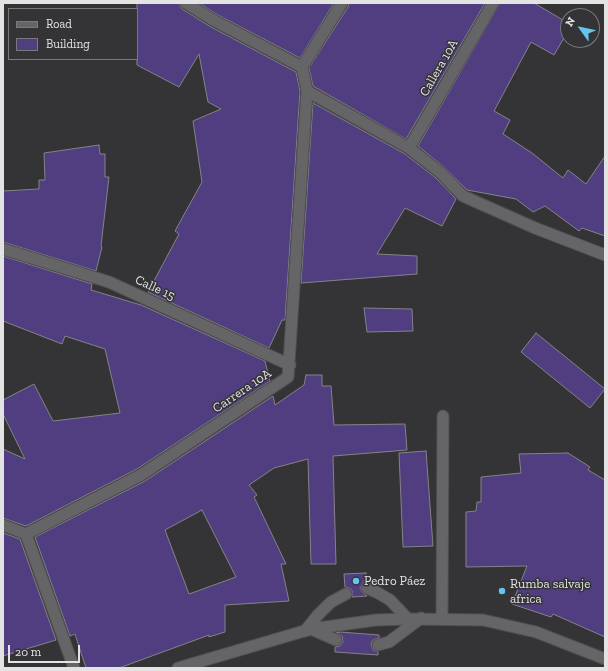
<!DOCTYPE html>
<meta charset="utf-8">
<style>
body{margin:0}
#map{position:relative;width:608px;height:671px;overflow:hidden;background:#343436;font-family:"Zilla Slab",serif}
canvas{display:block}
.frame{position:absolute;inset:0;border:4px solid #e3e3e4;pointer-events:none}
.legend{position:absolute;left:8px;top:8px;width:130px;height:52px;box-sizing:border-box;background:#343436;border:1px solid #7a7a7c;margin:0;padding:5px 7px;list-style:none;font-size:12px;color:#e3e3e4}
.legend li{display:flex;align-items:center;gap:8px;height:20px}
.legend b{width:20px;border:1px solid #7a7a7c}
.north{position:absolute;left:560px;top:8px;width:40px;height:40px;box-sizing:border-box;background:#343436;border:1px solid #7a7a7c;border-radius:50%;rotate:303deg;font-size:11px;font-weight:700;line-height:16px;text-align:center;color:#e3e3e4}
.north::after{content:'';display:block;margin:auto;width:14px;height:18px;background:#67c4ef;clip-path:polygon(50% 0,100% 100%,50% 72%,0 100%)}
.scale{position:absolute;left:8px;top:645px;width:72px;height:18px;box-sizing:border-box;border:2px solid #e3e3e4;border-top:0;padding-left:5px;font-size:12px;line-height:14px;white-space:nowrap;color:#e3e3e4;-webkit-text-stroke:3px #343436;paint-order:stroke}
</style>
<div id="map">
<canvas width="608" height="671"></canvas>
<div class="frame"></div>
<ul class="legend">
<li><b style="height:5px;background:#656467"></b>Road</li>
<li><b style="height:11px;background:#503e80"></b>Building</li>
</ul>
<div class="north">N</div>
<div class="scale">20 m</div>
</div>
<script>
const context = document.querySelector('canvas').getContext('2d');
context.lineJoin = 'round';
function fillPath(path, color) {
  context.fillStyle = color;
  context.fill(path, 'evenodd');
}
function shape(rows) {
  const path = new Path2D();
  for (const r of rows) {
    path.moveTo(r[0], r[1]);
    for (let i = 2; i < r.length; i += 2) path.lineTo(r[i], r[i + 1]);
  }
  return path;
}
function trace(path, color, width, dash) {
  context.strokeStyle = color;
  context.lineWidth = width;
  context.lineCap = dash ? 'butt' : 'round';
  context.setLineDash(dash || []);
  context.stroke(path);
}
function drawText(font, color, halo, rows, align = 'center') {
  context.font = font + ' "Zilla Slab",serif';
  context.lineWidth = 3;
  context.setLineDash([]);
  context.textBaseline = 'middle';
  context.strokeStyle = halo;
  context.fillStyle = color;
  for (const [text, x, y, turn = 0] of rows) {
    context.save();
    context.translate(x, y);
    context.rotate((+turn || 0) * Math.PI / 180);
    context.textAlign = isNaN(turn) ? turn : align;
    if (halo) context.strokeText(text, 0, 0);
    context.fillText(text, 0, 0);
    context.restore();
  }
}
const building = shape([
 [137,3,179,3,182,9,211,27,296,72,300,91,285,320,282,320,269,348,148,292,179,234,175,231,202,182,193,121,221,109,208,102,199,54,179,87,137,65,137,3],
 [199,3,334,3,300,58,218,15,199,3],
 [349,3,485,3,406,139,313,86,309,68,348,7,349,3],
 [500,3,534,3,568,23,568,31,554,55,531,42,494,111,510,120,503,134,532,153,563,178,568,170,586,184,605,156,605,236,582,228,579,231,545,206,533,212,516,199,467,190,445,168,418,146,500,3],
 [313,103,405,154,436,178,456,199,442,226,405,208,377,254,417,256,417,274,301,283,313,103],
 [99,145,100,154,105,154,105,177,109,177,101,246,102,247,96,271,3,242,3,191,39,189,39,180,45,180,44,153,99,145],
 [3,256,92,284,91,290,141,305,265,361,270,381,137,469,26,526,3,518,3,449,25,459,3,414,3,400,34,384,53,421,120,413,105,349,65,336,62,344,3,321,3,256],
 [364,308,412,309,413,331,367,332,364,308],
 [536,333,605,389,590,408,521,352,536,333],
 [306,375,322,375,322,386,331,386,334,425,405,424,407,450,333,456,336,564,311,564,308,459,274,468,249,485,257,495,254,497,286,564,281,564,289,601,225,605,225,632,209,637,209,635,119,668,86,668,75,634,70,636,35,537,145,481,273,396,275,405,304,385,306,375],
 [202,510,236,577,189,594,165,530,202,510],
 [426,451,433,546,403,547,399,453,426,451],
 [568,453,590,467,588,470,605,480,605,637,553,614,551,617,512,604,527,566,466,567,466,512,476,511,477,502,481,502,481,477,521,473,519,454,568,453],
 [3,533,20,539,56,640,3,656,3,533],
 [366,573,366,581,363,583,360,588,362,592,367,596,352,597,352,590,349,588,345,587,344,574,366,573],
 [340,632,379,635,379,638,373,640,371,644,373,650,378,652,378,655,335,652,335,647,340,646,343,642,342,636,336,633,340,632]
]);
const service = shape([
 [367,588,378,593,390,600,408,619],
 [442,619,443,416],
 [311,629,336,640],
 [305,631,317,616,331,602,346,594],
 [378,645,389,642,421,618]
]);
const minor = shape([
 [186,3,215,21,302,67],
 [302,67,307,91,409,148,441,173,463,196,535,228,605,255],
 [302,67,342,3],
 [409,148,493,3],
 [3,249,109,282,290,365],
 [3,525,26,534],
 [26,534,141,475,288,377,307,91],
 [26,534,74,668]
]);
const tertiary = shape([
 [178,668,311,629,376,620,408,619,483,620,536,632,605,659]
]);
const markers = [
 [356,581,4,"#67c4ef"],
 [502,591,4,"#67c4ef"]
];
const streetNames = [
 ["Callera 10A",439,68,-60],
 ["Calle 15",155,288,25],
 ["Carrera 10A",242,391,-34]
];
const poiNames = [
 ["Pedro Páez",364,581],
 ["Rumba salvaje",510,584],
 ["africa",510,599]
];
fillPath(building, '#503e80');
trace(building, '#848386', 1);
trace(service, '#505051', 13);
trace(minor, '#505051', 13);
trace(tertiary, '#505051', 13);
trace(service, '#656467', 11);
trace(minor, '#656467', 11);
trace(tertiary, '#656467', 11);
for (const [x, y, r, color] of markers) {
  const dot = new Path2D();
  dot.arc(x, y, r, 0, 2 * Math.PI);
  context.fillStyle = color;
  context.fill(dot);
  trace(dot, '#343436', 1.5);
}
drawText('13px', '#e3e3e4', '#343436', streetNames);
drawText('13px', '#e3e3e4', '#343436', poiNames, 'left');
</script>
